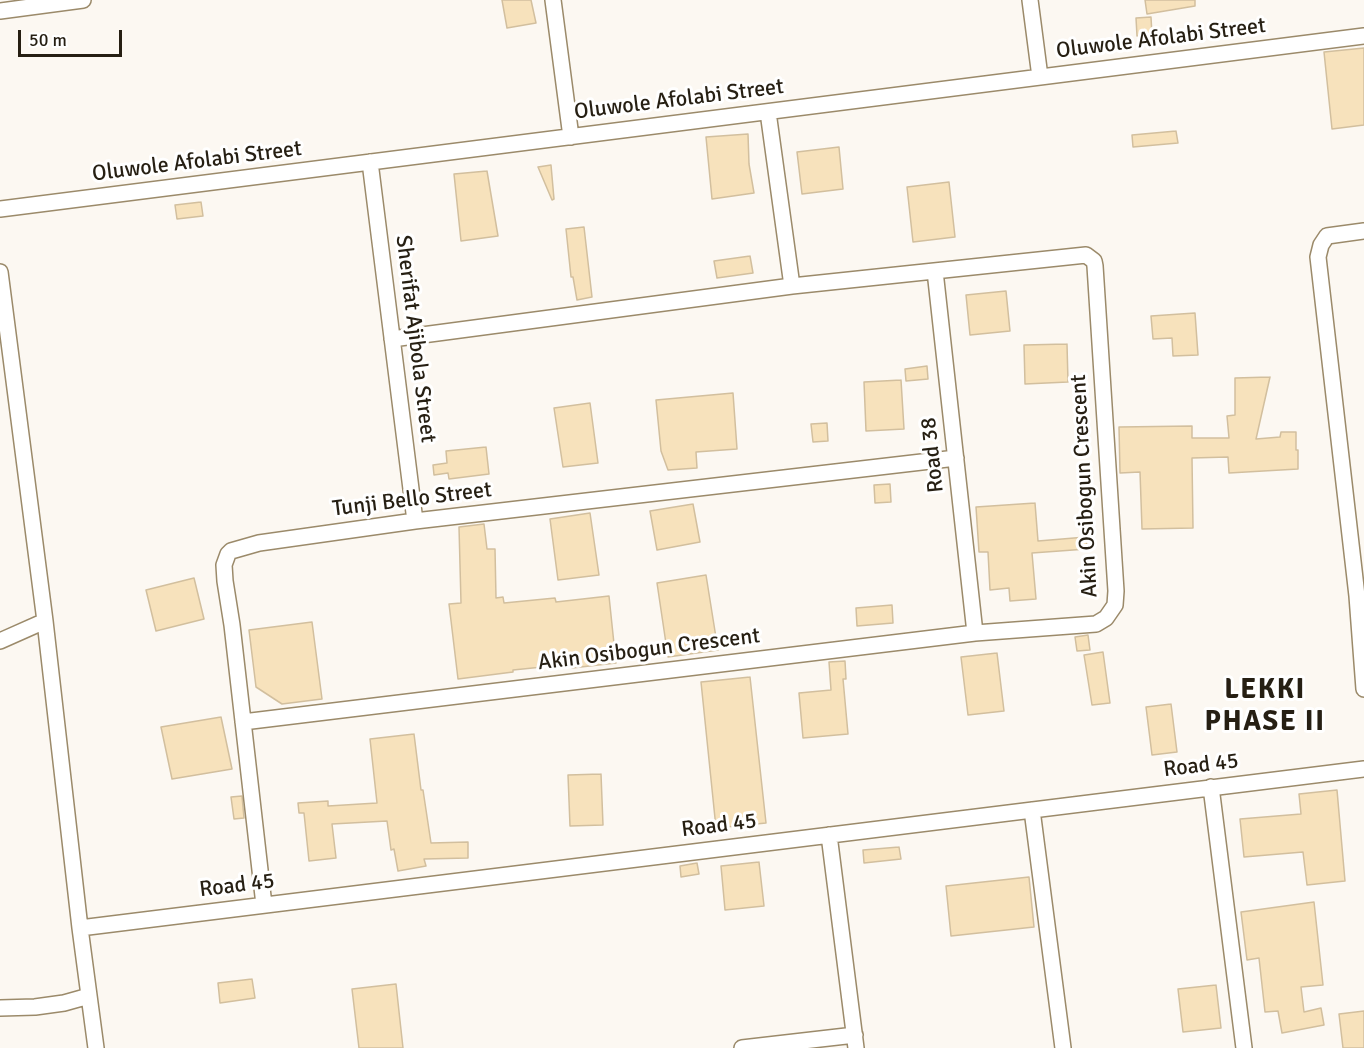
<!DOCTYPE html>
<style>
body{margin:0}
#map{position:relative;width:1364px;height:1048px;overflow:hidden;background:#fcf8f2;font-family:Signika,sans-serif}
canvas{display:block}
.scale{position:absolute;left:18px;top:30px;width:104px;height:27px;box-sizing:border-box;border:3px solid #261f13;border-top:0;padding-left:8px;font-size:18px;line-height:21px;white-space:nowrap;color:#261f13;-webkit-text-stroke:4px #fff;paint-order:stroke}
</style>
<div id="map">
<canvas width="1364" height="1048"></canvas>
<div class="scale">50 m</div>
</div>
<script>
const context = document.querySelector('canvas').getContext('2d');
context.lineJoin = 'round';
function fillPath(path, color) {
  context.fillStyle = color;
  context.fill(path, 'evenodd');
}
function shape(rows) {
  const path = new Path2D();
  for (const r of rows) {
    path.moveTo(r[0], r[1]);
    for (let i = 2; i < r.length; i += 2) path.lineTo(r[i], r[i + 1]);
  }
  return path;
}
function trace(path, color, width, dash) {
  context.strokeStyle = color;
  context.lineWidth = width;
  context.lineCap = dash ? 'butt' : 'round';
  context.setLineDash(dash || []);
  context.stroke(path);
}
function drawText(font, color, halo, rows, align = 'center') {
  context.font = font + ' Signika,sans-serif';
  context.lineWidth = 6;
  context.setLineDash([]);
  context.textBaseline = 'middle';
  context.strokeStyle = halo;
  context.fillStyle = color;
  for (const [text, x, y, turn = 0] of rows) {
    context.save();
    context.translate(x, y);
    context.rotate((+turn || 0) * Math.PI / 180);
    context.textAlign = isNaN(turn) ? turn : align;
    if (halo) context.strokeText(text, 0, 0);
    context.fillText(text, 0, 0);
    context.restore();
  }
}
const building = shape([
 [502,0,531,0,536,23,507,28,502,0],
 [1145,0,1195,0,1195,6,1147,14,1145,0],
 [1151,17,1152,35,1137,36,1136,18,1151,17],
 [1364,48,1364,125,1332,129,1324,52,1364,48],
 [1176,131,1178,143,1133,147,1132,135,1176,131],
 [748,134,749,164,754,193,712,199,706,137,748,134],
 [839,147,843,189,802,194,797,152,839,147],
 [551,165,554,199,552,200,538,167,551,165],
 [487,171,498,236,461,241,454,174,487,171],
 [949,182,955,237,913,242,907,187,949,182],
 [201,202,203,216,177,219,175,205,201,202],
 [584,227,592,297,577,300,573,277,571,277,566,229,584,227],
 [750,256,753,273,717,278,714,261,750,256],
 [1006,291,1010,331,970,335,966,295,1006,291],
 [1195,313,1198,355,1173,356,1172,338,1153,339,1151,316,1195,313],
 [1067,344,1068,382,1025,384,1024,345,1067,344],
 [927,366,928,379,906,381,905,369,927,366],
 [1270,377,1256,439,1280,437,1281,432,1296,432,1296,450,1298,450,1298,469,1229,473,1228,457,1192,458,1193,528,1142,529,1140,472,1120,473,1119,427,1192,426,1192,438,1229,438,1227,416,1235,415,1235,378,1270,377],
 [901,380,904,429,866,431,864,382,901,380],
 [733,393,737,449,696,452,697,468,668,470,661,451,656,400,733,393],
 [590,403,598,463,563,467,554,408,590,403],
 [827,423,828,441,813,442,811,424,827,423],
 [486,447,489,474,449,479,448,473,434,475,433,465,447,463,446,451,486,447],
 [890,484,891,502,875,503,874,485,890,484],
 [1035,503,1038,541,1086,537,1087,549,1032,553,1036,599,1010,601,1009,588,990,590,988,552,979,552,976,507,1035,503],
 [693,504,700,542,657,550,650,511,693,504],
 [590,513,599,575,558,580,550,519,590,513],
 [484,524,487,549,495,549,496,598,503,597,504,603,555,598,556,602,609,596,616,663,572,668,572,664,513,670,513,672,458,679,449,604,461,603,459,527,484,524],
 [706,575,718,650,668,657,657,583,706,575],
 [194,578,204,619,156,631,146,590,194,578],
 [892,605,893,623,857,626,856,608,892,605],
 [312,622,322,699,282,704,256,687,249,630,312,622],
 [1088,635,1090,650,1077,651,1075,637,1088,635],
 [1103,652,1110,703,1092,705,1084,655,1103,652],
 [997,653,1004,711,968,715,961,657,997,653],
 [845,661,846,679,843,679,848,734,803,738,799,693,831,690,829,662,845,661],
 [750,677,766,823,716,828,701,682,750,677],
 [1171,704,1177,752,1152,755,1146,707,1171,704],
 [221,717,232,769,172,779,161,727,221,717],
 [414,734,421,790,423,790,431,843,468,842,468,858,424,859,426,866,398,871,394,849,391,850,387,821,332,824,336,858,309,861,304,813,299,813,298,803,328,801,328,806,377,803,370,739,414,734],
 [601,774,603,825,570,826,568,775,601,774],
 [1337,790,1345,881,1307,885,1303,852,1244,857,1240,819,1301,814,1299,794,1337,790],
 [242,796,244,818,234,819,231,797,242,796],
 [899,847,901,859,864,863,863,850,899,847],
 [759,862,764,906,725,910,721,866,759,862],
 [697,863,699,874,681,877,680,866,697,863],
 [1029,877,1034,927,951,936,946,886,1029,877],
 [1314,902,1323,985,1301,987,1304,1012,1321,1008,1324,1025,1282,1033,1278,1011,1265,1012,1259,958,1247,960,1241,912,1314,902],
 [252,979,255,998,220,1003,218,983,252,979],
 [396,984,403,1048,359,1048,352,989,396,984],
 [1216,985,1221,1028,1183,1032,1178,989,1216,985],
 [1364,1011,1364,1048,1343,1048,1339,1014,1364,1011]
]);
const minor = shape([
 [553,0,571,137],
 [1030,0,1040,77],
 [0,11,83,0],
 [768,112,792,286],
 [370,162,415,521],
 [0,209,1364,36],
 [1364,231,1327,236,1321,245,1318,257,1357,596,1364,689],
 [935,271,975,633],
 [0,272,45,621,80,928,96,1048],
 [0,641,45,621],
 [243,722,975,633,1096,624,1106,618,1115,605,1116,591,1095,266,1094,261,1086,255,792,286,392,339],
 [1211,787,1244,1048],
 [1032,810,1063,1048],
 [829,835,856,1048],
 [264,905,232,625,225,581,224,565,228,554,231,551,259,543,415,521,956,458],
 [80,928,1364,769],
 [0,1008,35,1007,64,1003,89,996],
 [742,1048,855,1035]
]);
const streetNames = [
 ["Oluwole Afolabi Street",1161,39,-7],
 ["Oluwole Afolabi Street",679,100,-7],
 ["Oluwole Afolabi Street",197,162,-7],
 ["Sherifat Ajibola Street",415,339,83],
 ["Road 38",933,455,-96],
 ["Akin Osibogun Crescent",1085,486,-93],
 ["Tunji Bello Street",412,500,-7],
 ["Akin Osibogun Crescent",649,650,-7],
 ["Road 45",1201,766,-7],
 ["Road 45",719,826,-7],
 ["Road 45",237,886,-7]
];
const districtNames = [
 ["LEKKI",1265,691],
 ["PHASE II",1265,723]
];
fillPath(building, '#f7e2bc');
trace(building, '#d2bf9e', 1.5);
trace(minor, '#9b8a6a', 18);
trace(minor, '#fff', 15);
drawText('22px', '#261f13', '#fff', streetNames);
context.letterSpacing = '1.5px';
drawText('bold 28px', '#261f13', '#fff', districtNames);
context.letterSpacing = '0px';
</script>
